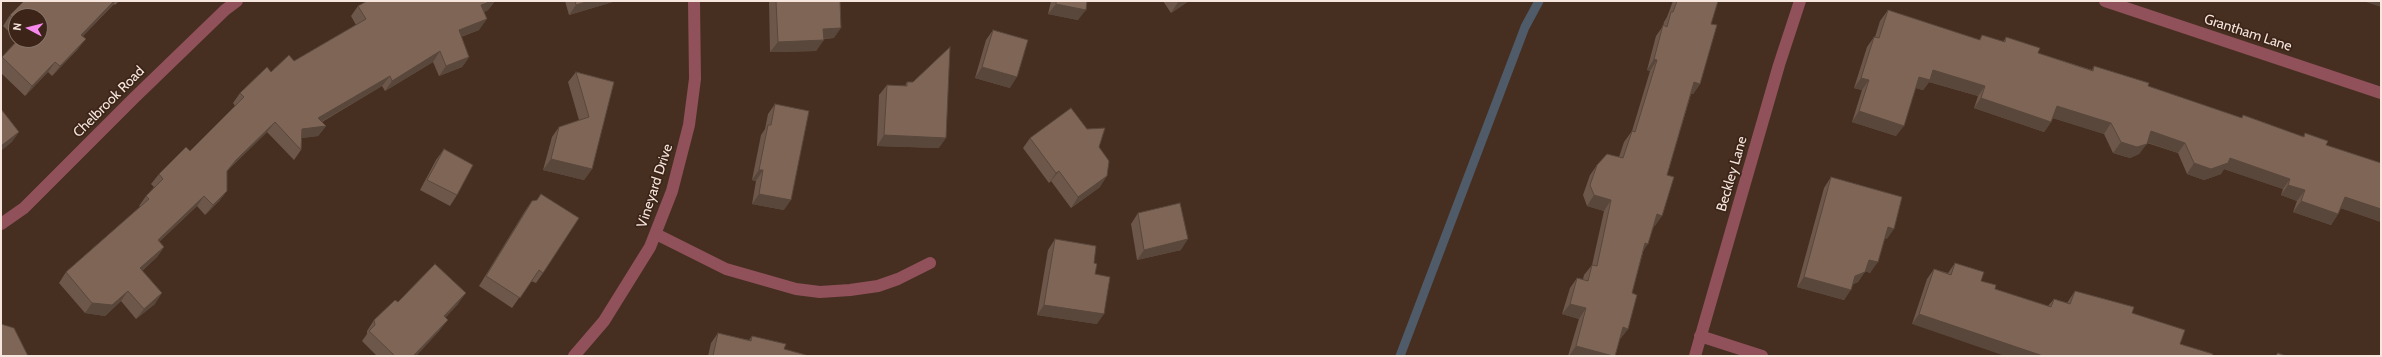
<!DOCTYPE html>
<style>
body{margin:0}
#map{position:relative;width:2382px;height:357px;overflow:hidden;background:#462f21;font-family:Cabin,sans-serif}
canvas{display:block}
.frame{position:absolute;inset:0;border:2px solid #f6e6de;pointer-events:none}
.north{position:absolute;left:8px;top:8px;width:40px;height:40px;box-sizing:border-box;background:#3c2518;border:1px solid #867267;border-radius:50%;rotate:277deg;font-size:11px;font-weight:700;line-height:16px;text-align:center;color:#f6e6de}
.north::after{content:'';display:block;margin:auto;width:14px;height:18px;background:#f788ec;clip-path:polygon(50% 0,100% 100%,50% 72%,0 100%)}
</style>
<div id="map">
<canvas width="2382" height="357"></canvas>
<div class="frame"></div>
<div class="north">N</div>
</div>
<script>
const context = document.querySelector('canvas').getContext('2d');
context.lineJoin = 'round';
function shape(rows) {
  const path = new Path2D();
  for (const r of rows) {
    path.moveTo(r[0], r[1]);
    for (let i = 2; i < r.length; i += 2) path.lineTo(r[i], r[i + 1]);
  }
  return path;
}
function trace(path, color, width, dash) {
  context.strokeStyle = color;
  context.lineWidth = width;
  context.lineCap = dash ? 'butt' : 'round';
  context.setLineDash(dash || []);
  context.stroke(path);
}
function fillPath(path, color) {
  context.fillStyle = color;
  context.fill(path, 'evenodd');
}
function drawText(font, color, halo, rows, align = 'center') {
  context.font = font + ' Cabin,sans-serif';
  context.lineWidth = 3.5;
  context.setLineDash([]);
  context.textBaseline = 'middle';
  context.strokeStyle = halo;
  context.fillStyle = color;
  for (const [text, x, y, turn = 0] of rows) {
    context.save();
    context.translate(x, y);
    context.rotate((+turn || 0) * Math.PI / 180);
    context.textAlign = isNaN(turn) ? turn : align;
    if (halo) context.strokeText(text, 0, 0);
    context.fillText(text, 0, 0);
    context.restore();
  }
}
const stream = shape([
 [1400,356,1525,27,1539,1]
]);
const minor = shape([
 [2105,1,2381,93],
 [1,224,24,208,133,99,225,10,237,1],
 [656,234,726,269,796,289,820,292,850,290,878,286,898,279,930,263],
 [1700,336,1762,356],
 [574,356,604,321,650,247,672,191,689,125,695,79,694,1],
 [1695,356,1779,65,1800,1]
]);
const wall = shape([
 [24,1,119,1,115,5,114,4,83,36,78,49,52,76,48,72,25,96,1,73,1,58,18,40,40,40,16,16,16,38,3,26,10,15],
 [367,1,495,1,488,10,484,12,479,30,461,37,469,57,462,67,439,76,433,62,385,91,382,86,322,122,326,126,318,136,301,138,301,150,294,160,267,132,227,171,227,191,219,201,205,215,197,206,159,242,164,247,157,257,142,271,155,304,136,319,121,301,105,316,85,313,59,283,66,272,140,207,139,206,146,196,154,187,151,184,159,174,190,151,235,106,233,103,240,93,271,72,294,61,356,25,351,16,358,6],
 [565,1,616,1,569,15],
 [769,1,840,1,834,38,824,39,816,51,770,52],
 [1051,1,1087,1,1078,20,1048,14],
 [1163,1,1189,1,1171,13],
 [1673,1,1718,1,1711,24,1700,84,1693,94,1691,94,1667,175,1655,226,1654,226,1643,252,1632,293,1628,329,1620,339,1615,356,1568,356,1579,319,1562,314,1570,288,1577,278,1583,279,1584,275,1592,265,1604,211,1587,206,1583,195,1590,175,1597,165,1619,157,1624,142,1632,131,1650,71,1647,70,1656,36,1663,26,1664,22,1667,17],
 [1888,10,1979,40,1982,35,2003,42,2006,37,2038,53,2092,70,2094,66,2148,86,2241,118,2243,115,2303,137,2305,133,2326,145,2381,163,2381,222,2341,208,2338,214,2331,225,2293,212,2297,201,2281,195,2283,189,2224,169,2221,174,2204,180,2187,174,2178,153,2147,143,2139,154,2130,158,2113,153,2104,134,2053,118,2051,122,2044,132,1974,108,1978,96,1929,82,1923,90,1916,88,1896,136,1852,122,1862,90,1854,88,1867,47,1874,37,1875,37,1880,21],
 [993,30,1010,88,975,78,986,40],
 [576,72,614,82,592,169,584,180,543,170,552,137,559,127,579,120,568,82],
 [907,82,939,148,877,146,879,95,887,85,905,86],
 [775,104,784,210,752,204,756,181,752,180,761,135,765,129,768,114],
 [1030,138,1099,147,1100,187,1071,208,1051,181,1049,183,1023,148],
 [444,149,457,195,450,206,420,190,436,160],
 [1831,177,1887,239,1884,238,1870,273,1865,271,1858,282,1853,284,1844,300,1797,287,1824,188],
 [541,194,543,273,536,283,531,281,512,308,479,286,525,211,532,201,537,200],
 [1138,213,1181,250,1137,260,1131,224],
 [1055,239,1095,274,1097,324,1037,315,1048,250],
 [1955,263,1981,281,1995,289,2048,306,2054,299,2067,303,2075,291,2134,307,1912,324,1927,279,1934,269,1948,273],
 [398,302,458,304,445,318,440,330,416,356,377,356,362,341,367,334,367,331,374,320],
 [718,333,749,340,752,336,784,349,805,356,708,356,711,343]
]);
const shadedWall = shape([
 [114,1,116,1,74,45,81,35],
 [492,1,495,1,488,10,474,15,481,5],
 [589,1,616,1,569,15,576,5],
 [1180,1,1189,1,1171,13,1178,2],
 [2363,1,2381,1,2381,7],
 [1056,4,1086,10,1078,20,1048,14],
 [487,19,479,30,451,40,459,30],
 [841,28,834,38,816,39,823,29],
 [86,39,78,49,52,76,60,66],
 [824,40,816,51,770,52,778,42],
 [440,51,433,62,385,91,392,81],
 [469,57,462,67,439,76,446,66],
 [1654,59,1657,60,1650,71,1647,70],
 [55,62,48,72,25,96,32,86],
 [982,67,1017,77,1010,88,975,78],
 [1933,70,1985,86,1978,96,1929,82,1923,90,1912,87,1919,77],
 [390,76,382,86,312,127,326,126,318,136,295,139,302,129,318,118],
 [1861,78,1869,80,1862,90,1854,88],
 [1694,82,1700,84,1693,94,1687,93],
 [1981,98,2051,122,2044,132,1974,108],
 [2057,106,2111,123,2104,134,2049,117],
 [1859,111,1904,126,1896,136,1852,122],
 [275,122,267,132,228,170,220,181,236,160],
 [2151,131,2185,143,2178,153,2143,141],
 [19,132,12,142,1,151,1,146],
 [884,135,946,138,939,148,877,146],
 [2121,142,2147,144,2139,154,2130,158,2113,153],
 [2230,158,2290,179,2283,189,2224,169,2221,174,2204,180,2187,174,2194,163],
 [551,159,592,169,584,180,543,170],
 [759,170,763,170,756,181,752,180],
 [1059,171,1051,181,1049,183,1056,173],
 [1107,176,1100,187,1071,208,1078,197],
 [2288,185,2305,190,2297,201,2281,195],
 [227,191,219,201,205,215,213,205],
 [759,194,791,200,784,210,752,204],
 [1594,195,1611,200,1604,211,1587,206],
 [204,196,197,206,150,250,158,240],
 [2345,197,2381,209,2381,222,2337,207],
 [2301,201,2338,214,2331,225,2293,212],
 [1657,214,1662,216,1655,226,1650,225],
 [1888,227,1894,229,1887,239,1880,237],
 [1188,239,1181,250,1137,260,1144,250],
 [1645,243,1648,244,1641,254],
 [164,247,157,257,133,279,140,268],
 [1869,260,1878,262,1870,273,1862,270],
 [1865,272,1858,282,1848,287,1855,276],
 [1804,277,1851,290,1844,300,1797,287],
 [128,291,121,301,105,316,85,313,92,303],
 [162,293,155,304,136,319,144,309],
 [466,293,458,304,436,327,444,316],
 [1570,304,1586,308,1579,319,1562,314],
 [1044,305,1104,314,1097,324,1037,315],
 [1919,314,2043,356,2005,356,1912,324],
 [448,320,440,330,416,356,413,356],
 [1623,327,1628,329,1620,339,1616,338],
 [1576,346,1613,356,1569,356]
]);
const building = shape([
 [24,1,114,1,81,35,86,39,60,66,55,62,32,86,2,57,18,40,40,40,40,16,16,16,16,21,10,15,24,1],
 [367,1,492,1,481,5,487,19,459,30,469,57,446,66,440,51,392,81,390,76,318,118,326,126,302,129,301,150,275,122,236,160,227,171,227,191,213,205,204,196,158,240,164,247,140,268,162,293,144,309,128,291,112,305,92,303,66,272,149,199,146,196,163,179,159,174,186,147,190,151,244,97,240,93,267,67,271,72,289,55,294,61,366,19,358,6,367,1],
 [575,1,589,1,576,5,575,1],
 [776,1,840,1,841,28,823,29,824,40,778,42,776,1],
 [1056,1,1087,1,1086,10,1056,4,1056,1],
 [1677,1,1718,1,1711,24,1717,25,1700,84,1694,82,1667,175,1674,177,1662,216,1657,214,1648,244,1645,243,1632,293,1637,295,1628,329,1623,327,1615,356,1613,356,1576,346,1586,308,1570,304,1577,278,1588,281,1592,265,1597,266,1611,200,1594,195,1590,185,1597,165,1607,154,1623,158,1632,131,1635,132,1657,60,1654,59,1663,25,1667,27,1671,12,1673,12,1677,1],
 [1888,10,1980,40,1982,35,2005,42,2006,37,2040,48,2038,53,2093,71,2094,66,2149,83,2148,86,2242,118,2243,115,2304,137,2305,133,2328,141,2326,145,2381,163,2381,209,2345,197,2338,214,2301,201,2305,190,2288,185,2290,179,2230,158,2228,163,2211,169,2194,163,2185,143,2151,131,2147,144,2137,147,2121,142,2111,123,2057,106,2051,122,1981,98,1985,86,1933,70,1930,80,1919,77,1904,126,1859,111,1869,80,1861,78,1874,37,1879,38,1888,10],
 [993,30,1028,40,1017,77,982,67,993,30],
 [950,47,946,138,884,135,887,85,907,86,907,82,913,82,950,47],
 [576,72,614,82,592,169,551,159,559,127,589,117,576,72],
 [775,104,809,111,791,200,759,194,763,170,759,170,768,125,771,125,775,104],
 [1071,108,1087,129,1105,128,1099,147,1109,161,1107,176,1078,197,1059,171,1056,173,1030,138,1071,108],
 [1,109,19,132,1,146,1,109],
 [444,149,473,165,457,195,427,180,444,149],
 [1831,177,1902,197,1894,229,1888,227,1878,262,1869,260,1865,272,1855,276,1851,290,1804,277,1831,177],
 [541,194,579,218,543,273,539,270,520,298,486,276,532,201,537,200,541,194],
 [1180,203,1188,239,1144,250,1138,213,1180,203],
 [1055,239,1096,246,1094,263,1097,264,1095,274,1110,277,1104,314,1044,305,1055,239],
 [1955,263,1984,272,1981,281,1996,285,1995,289,2051,307,2054,299,2070,304,2075,291,2134,307,2132,313,2185,330,2180,344,2213,354,2212,356,2043,356,1919,314,1934,269,1951,275,1955,263],
 [435,264,466,293,444,316,448,320,413,356,395,356,369,331,375,325,374,320,395,300,398,302,435,264],
 [1,324,14,328,28,356,1,356,1,324],
 [718,333,751,341,752,336,786,344,784,349,806,355,805,356,713,356,718,333],
 [2278,353,2286,356,2275,356,2278,353]
]);
const streetNames = [
 ["Grantham Lane",2248,33,18],
 ["Chelbrook Road",109,102,-45],
 ["Beckley Lane",1732,174,-74],
 ["Vineyard Drive",655,186,-72]
];
trace(stream, '#4f5b68', 9);
trace(minor, '#90515a', 12);
fillPath(wall, '#6d574a');
fillPath(shadedWall, '#59473c');
fillPath(building, '#7f6556');
trace(building, '#59473c', 1);
drawText('14px', '#f6e6de', '#3c2518', streetNames);
</script>
